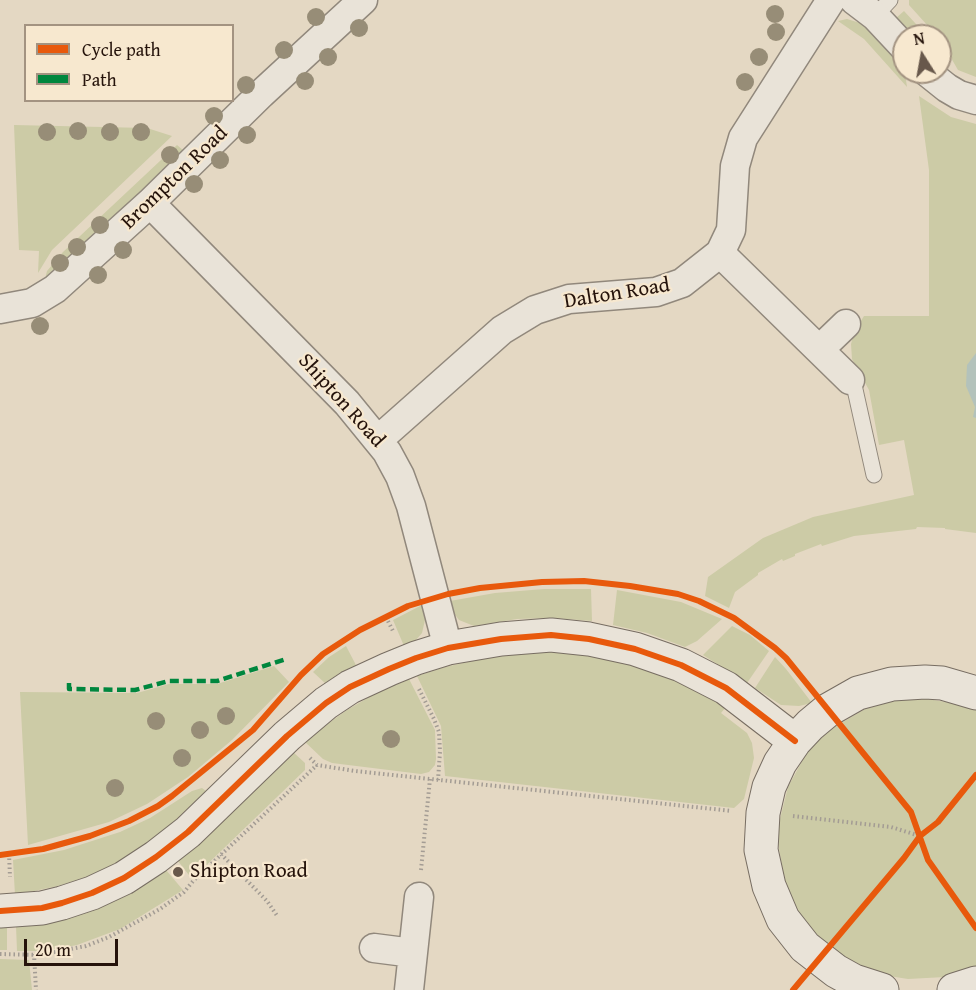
<!DOCTYPE html>
<style>
body{margin:0}
#map{position:relative;width:976px;height:990px;overflow:hidden;background:#e4d8c3;font-family:"Gentium Book Plus",serif}
canvas{display:block}
.legend{position:absolute;left:24px;top:24px;width:210px;height:78px;box-sizing:border-box;background:#f7e8cf;border:2px solid #a39381;margin:0;padding:8px 10px;list-style:none;font-size:18px;color:#25130b}
.legend li{display:flex;align-items:center;gap:12px;height:30px}
.legend b{width:30px;border:2px solid #a39381}
.north{position:absolute;left:892px;top:24px;width:60px;height:60px;box-sizing:border-box;background:#f7e8cf;border:2px solid #a39381;border-radius:50%;rotate:349deg;font-size:16px;font-weight:700;line-height:24px;text-align:center;color:#25130b}
.north::after{content:'';display:block;margin:auto;width:21px;height:27px;background:#68584b;clip-path:polygon(50% 0,100% 100%,50% 72%,0 100%)}
.scale{position:absolute;left:24px;top:939px;width:94px;height:27px;box-sizing:border-box;border:3px solid #25130b;border-top:0;padding-left:8px;font-size:18px;line-height:21px;white-space:nowrap;color:#25130b;-webkit-text-stroke:4px #f7e8cf;paint-order:stroke}
</style>
<div id="map">
<canvas width="976" height="990"></canvas>
<ul class="legend">
<li><b style="height:8px;background:#e8590c"></b>Cycle path</li>
<li><b style="height:8px;background:#00873e"></b>Path</li>
</ul>
<div class="north">N</div>
<div class="scale">20 m</div>
</div>
<script>
const context = document.querySelector('canvas').getContext('2d');
context.lineJoin = 'round';
function fillPath(path, color) {
  context.fillStyle = color;
  context.fill(path, 'evenodd');
}
function shape(rows) {
  const path = new Path2D();
  for (const r of rows) {
    path.moveTo(r[0], r[1]);
    for (let i = 2; i < r.length; i += 2) path.lineTo(r[i], r[i + 1]);
  }
  return path;
}
function trace(path, color, width, dash) {
  context.strokeStyle = color;
  context.lineWidth = width;
  context.lineCap = dash ? 'butt' : 'round';
  context.setLineDash(dash || []);
  context.stroke(path);
}
function drawText(font, color, halo, rows, align = 'center') {
  context.font = font + ' "Gentium Book Plus",serif';
  context.lineWidth = 4.5;
  context.setLineDash([]);
  context.textBaseline = 'middle';
  context.strokeStyle = halo;
  context.fillStyle = color;
  for (const [text, x, y, turn = 0] of rows) {
    context.save();
    context.translate(x, y);
    context.rotate((+turn || 0) * Math.PI / 180);
    context.textAlign = isNaN(turn) ? turn : align;
    if (halo) context.strokeText(text, 0, 0);
    context.fillText(text, 0, 0);
    context.restore();
  }
}
const green = shape([
 [909,0,976,0,976,77,958,70,940,39,940,36,937,36,909,5],
 [904,11,927,36,912,36,896,18],
 [847,19,860,23,877,36,904,67,907,87,864,39,838,21],
 [919,96,951,117,976,124,976,533,945,529,945,528,917,527,916,529,854,536,822,546,821,544,795,554,795,556,783,561,782,559,758,573,758,575,735,592,729,608,705,596,708,577,763,538,813,517,914,495,904,440,879,445,869,390,852,359,851,344,855,330,864,316,929,316,929,170],
 [14,125,147,128,172,136,52,250,38,273,39,251,19,250],
 [177,145,184,151,63,268,44,283,47,271,63,252],
 [544,589,591,589,592,621,553,618,517,619,474,626,459,620,453,612,450,601,495,593],
 [617,590,681,602,722,619,697,641,685,647,647,633,613,625],
 [422,605,425,620,422,633,416,640,404,646,393,620],
 [732,626,750,635,769,651,747,683,703,655],
 [346,646,357,667,327,685,313,672,329,657],
 [548,651,582,654,644,667,696,689,726,707,721,713,747,733,752,743,754,758,744,799,734,808,445,776,441,726,417,676,445,667,504,654],
 [775,657,786,669,812,703,799,706,781,705,755,688],
 [274,666,289,682,232,740,188,777,147,804,109,822,28,845,20,692,137,693,169,684,217,684],
 [409,679,435,730,436,759,435,765,429,772,421,774,332,763,323,759,304,741,347,710,378,692],
 [921,698,958,704,976,710,976,967,945,977,908,979,889,976,854,964,823,942,810,928,799,913,784,879,778,842,779,823,788,787,806,754,819,740,833,728,865,709,902,699],
 [293,752,305,763,305,770,192,879,178,861],
 [202,788,206,791,172,824,133,854,110,866,87,877,58,886,15,895,13,860,64,850,120,832,150,818,192,791],
 [166,870,183,890,120,929,77,945,45,951,17,951,16,926,32,924,135,890],
 [0,927,7,927,7,950,0,950],
 [0,959,29,960,32,990,0,990]
]);
const water = shape([
 [976,353,976,418,973,417,975,407,966,386,967,365]
]);
const path = shape([
 [386,617,394,633],
 [419,689,434,719,439,732,440,752,438,780],
 [310,758,317,765,355,771,732,811],
 [793,816,891,827,920,836],
 [9,854,10,877],
 [221,854,267,901,278,917],
 [421,870,430,779],
 [0,954,39,955,86,946,109,937,160,909,184,892,194,880,317,765],
 [34,954,36,990]
]);
const lane = shape([
 [875,16,890,0],
 [850,380,854,385,874,475]
]);
const street = shape([
 [854,0,875,16,904,47],
 [927,72,947,88,959,95,976,100],
 [150,203,347,403,387,452,400,476,411,506,448,648],
 [720,253,850,380],
 [0,309,32,303,55,289,150,203,261,94,363,0],
 [820,349,846,324],
 [378,440,502,330,535,310,569,299,656,292,682,283,720,253,731,230,735,166,743,138,831,0],
 [374,948,413,953],
 [409,990,419,897]
]);
const secondary = shape([
 [0,911,42,908,62,903,92,893,124,878,156,857,188,832,287,736,326,703,350,687,389,669,416,658,448,648,501,639,551,635,589,639,635,649,681,665,726,688,795,741],
 [882,990,854,981,836,971,805,947,783,919,769,886,761,850,763,813,769,787,780,763,795,741,810,725,828,710,858,693,892,684,925,682,942,683,976,693],
 [954,990,976,983]
]);
const quiet = shape([
 [69,683,69,689,135,690,169,681,217,681,286,659]
]);
const cycleway = shape([
 [0,855,43,849,90,836,129,821,158,806,172,796,253,730,301,675,323,654,360,630,408,606,448,594,480,588,542,582,584,581,630,586,678,594,699,601,734,618,775,648,786,658,911,812,928,860,976,928],
 [0,911,42,908,62,903,92,893,124,878,156,857,188,832,287,736,326,703,350,687,389,669,416,658,448,648,501,639,551,635,589,639,635,649,681,665,726,688,795,741],
 [793,990,904,858,920,836,938,822,976,775]
]);
const trees = [
 [775,14],
 [316,17],
 [359,28],
 [776,32],
 [284,50],
 [328,57],
 [759,57],
 [305,81],
 [745,82],
 [246,85],
 [214,116],
 [78,131],
 [47,132],
 [110,132],
 [141,132],
 [247,135],
 [170,155],
 [220,160],
 [194,184],
 [100,225],
 [77,247],
 [123,250],
 [60,263],
 [98,275],
 [40,326],
 [226,716],
 [156,721],
 [200,730],
 [391,739],
 [182,758],
 [115,788]
];
const markers = [
 [178,872,6,"#68584b"]
];
const streetNames = [
 ["Brompton Road",175,178,-44],
 ["Dalton Road",617,294,-9],
 ["Shipton Road",341,401,48]
];
const poiNames = [
 ["Shipton Road",190,872]
];
fillPath(green, '#cccba6');
fillPath(water, '#b3c2bb');
trace(lane, '#91887c', 17);
trace(street, '#91887c', 31);
trace(secondary, '#776d62', 35);
trace(path, '#a39c94', 4, [1.5, 3]);
trace(lane, '#e9e3d8', 15);
trace(street, '#e9e3d8', 28);
trace(secondary, '#e9e3d8', 33);
trace(quiet, '#00873e', 4.5, [9, 4.5]);
trace(cycleway, '#e8590c', 6);
context.fillStyle = '#978d77';
for (const [x, y] of trees) {
  context.beginPath();
  context.arc(x, y, 9, 0, 2 * Math.PI);
  context.fill();
}
for (const [x, y, r, color] of markers) {
  const dot = new Path2D();
  dot.arc(x, y, r, 0, 2 * Math.PI);
  context.fillStyle = color;
  context.fill(dot);
  trace(dot, '#f7e8cf', 2);
}
drawText('21px', '#25130b', '#f7e8cf', streetNames);
drawText('21px', '#25130b', '#f7e8cf', poiNames, 'left');
</script>
